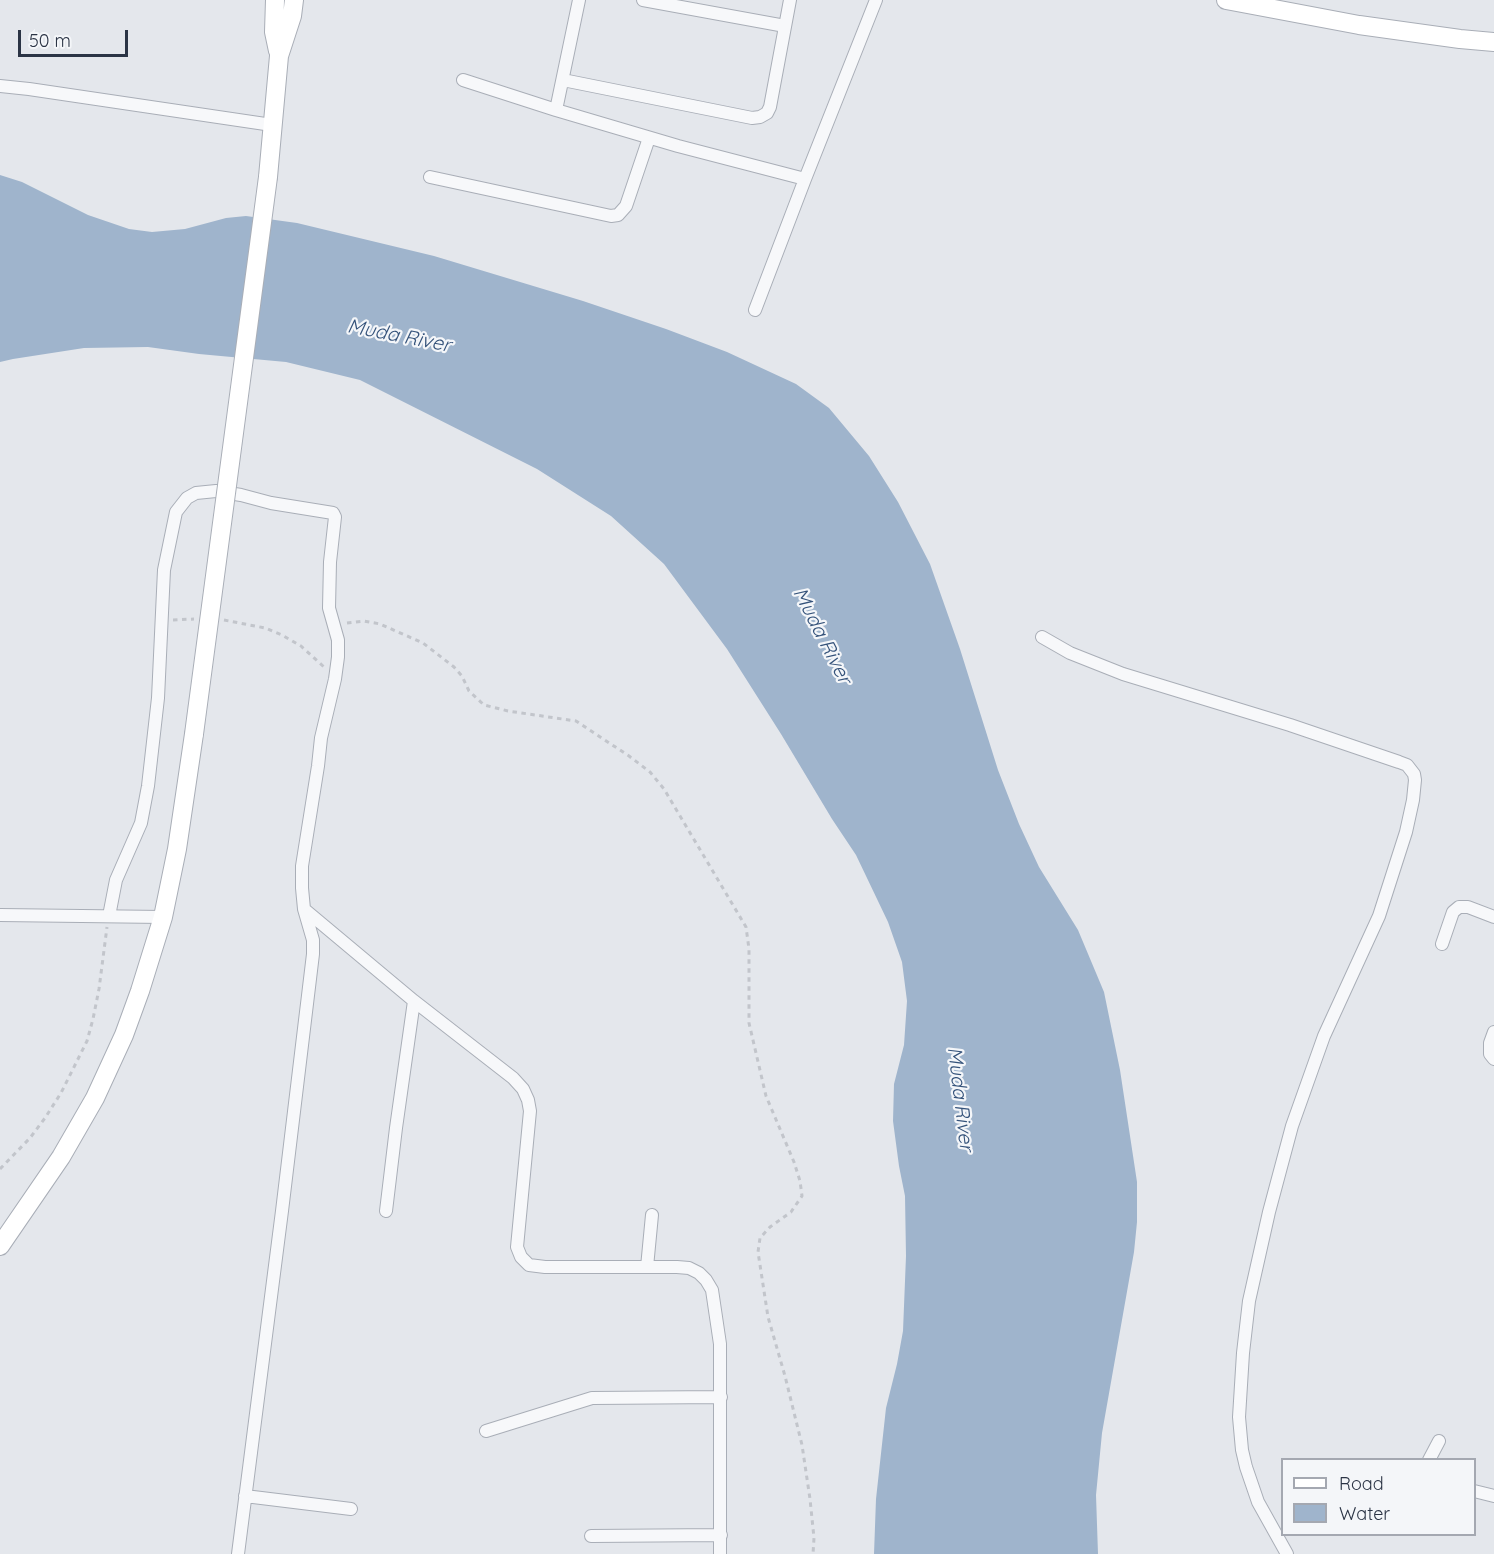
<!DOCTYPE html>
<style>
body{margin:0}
#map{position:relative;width:1494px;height:1554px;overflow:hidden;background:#e4e7ec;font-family:Quicksand,sans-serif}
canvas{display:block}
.legend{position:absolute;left:1281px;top:1458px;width:195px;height:78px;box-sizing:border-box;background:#f4f6f9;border:2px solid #a4a8b1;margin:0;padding:8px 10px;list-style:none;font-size:18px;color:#2b3445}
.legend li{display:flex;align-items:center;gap:12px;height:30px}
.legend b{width:30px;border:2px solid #a4a8b1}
.scale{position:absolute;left:18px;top:30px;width:110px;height:27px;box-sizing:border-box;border:3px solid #2b3445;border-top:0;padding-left:8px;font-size:18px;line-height:21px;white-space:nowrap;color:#2b3445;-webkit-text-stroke:4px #f4f6f9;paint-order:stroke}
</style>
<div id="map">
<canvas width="1494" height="1554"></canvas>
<ul class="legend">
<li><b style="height:8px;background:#fff"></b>Road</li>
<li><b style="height:16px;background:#9fb4cc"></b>Water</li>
</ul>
<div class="scale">50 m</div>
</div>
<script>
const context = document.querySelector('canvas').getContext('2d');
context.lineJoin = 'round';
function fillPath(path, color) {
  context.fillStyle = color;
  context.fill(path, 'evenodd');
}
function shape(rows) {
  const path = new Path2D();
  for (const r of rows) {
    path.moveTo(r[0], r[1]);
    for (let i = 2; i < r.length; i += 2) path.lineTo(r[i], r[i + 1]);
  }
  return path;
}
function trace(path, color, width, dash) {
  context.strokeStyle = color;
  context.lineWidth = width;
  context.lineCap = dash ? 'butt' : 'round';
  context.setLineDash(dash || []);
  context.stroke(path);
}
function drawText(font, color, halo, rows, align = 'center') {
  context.font = font + ' Quicksand,sans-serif';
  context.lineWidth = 4.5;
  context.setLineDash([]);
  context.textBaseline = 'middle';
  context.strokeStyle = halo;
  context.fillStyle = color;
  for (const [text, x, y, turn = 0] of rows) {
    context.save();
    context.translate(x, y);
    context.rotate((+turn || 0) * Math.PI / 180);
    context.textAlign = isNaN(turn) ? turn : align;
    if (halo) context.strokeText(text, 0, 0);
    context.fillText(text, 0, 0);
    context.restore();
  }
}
const water = shape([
 [0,175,22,182,88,215,129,229,152,232,185,229,226,218,246,216,297,223,434,256,583,301,666,329,727,352,796,384,829,408,869,456,898,502,930,564,960,649,998,770,1019,824,1039,867,1078,930,1104,992,1120,1070,1137,1182,1137,1222,1134,1252,1102,1433,1096,1495,1098,1554,874,1554,876,1499,886,1408,897,1364,903,1331,906,1256,905,1196,899,1166,893,1121,894,1084,904,1045,907,1001,902,962,888,922,856,855,832,819,781,734,727,649,664,564,611,516,537,469,360,380,286,362,199,354,148,347,84,348,13,359,0,362]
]);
const path = shape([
 [173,620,194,619],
 [224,620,265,628,282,635,301,646,324,667],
 [347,623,364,621,380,624,423,643,454,667,462,676,469,691,484,705,508,711,576,721,629,756,650,772,664,789,746,927,749,949,749,1023,766,1096,794,1162,800,1181,802,1196,791,1212,770,1227,760,1238,758,1252,768,1317,785,1376,802,1445,810,1499,814,1538,813,1554],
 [0,1169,30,1138,45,1118,61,1093,87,1041,93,1019,99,989,107,927]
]);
const street = shape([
 [643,0,785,26],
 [463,80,556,110,678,146,805,179],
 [563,80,752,118,760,117,767,113,770,107,790,0],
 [0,86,29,89,272,125],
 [556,110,579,0],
 [430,177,611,216,618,215,626,206,649,138],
 [755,310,805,179,876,0],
 [1042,637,1070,653,1123,674,1290,725,1399,762,1407,765,1414,774,1415,780,1413,800,1406,832,1379,916,1324,1036,1292,1126,1269,1212,1249,1301,1243,1353,1239,1417,1242,1450,1246,1467,1258,1502,1287,1554],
 [304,909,414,1001,513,1078,523,1089,528,1100,530,1111,517,1247,521,1257,529,1265,545,1267,677,1267,689,1268,699,1273,706,1280,712,1290,720,1344,720,1554],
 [0,915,163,917],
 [109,916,116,880,141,823,148,786,158,698,164,570,176,512,187,498,196,493,216,491,241,495,271,503,333,513,335,517,330,562,329,608,338,640,338,657,335,679,321,738,318,766,302,866,302,888,304,909,313,940,313,954,282,1211,238,1554],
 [1442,944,1453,912,1459,907,1468,907,1494,917],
 [1494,1032,1490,1043,1490,1054,1494,1059],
 [386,1211,396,1128,414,1001],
 [647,1267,652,1215],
 [486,1431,592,1398,721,1397],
 [1429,1460,1439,1441],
 [1474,1491,1494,1496],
 [245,1496,351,1509],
 [591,1536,721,1535]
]);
const secondary = shape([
 [275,0,274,32,278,51],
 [1226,0,1359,25,1460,39,1494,42],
 [268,177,279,56,292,16,294,0],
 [0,1246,61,1157,95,1098,124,1035,140,991,163,917,177,849,194,734]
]);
const secondaryBridge = shape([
 [194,734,268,177]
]);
const waterNames = [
 ["Muda River",399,336,11],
 ["Muda River",822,636,63],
 ["Muda River",960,1099,83]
];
fillPath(water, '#9fb4cc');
trace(street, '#a9aeb7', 14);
trace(secondary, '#a9aeb7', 20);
trace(path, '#c2c5cb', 3, [4.5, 4.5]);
trace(street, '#f7f8fa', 12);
trace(secondary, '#fff', 18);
trace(secondaryBridge, '#a9aeb7', 20, []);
trace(secondaryBridge, '#fff', 18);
drawText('italic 20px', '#34527a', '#f4f6f9', waterNames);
</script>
